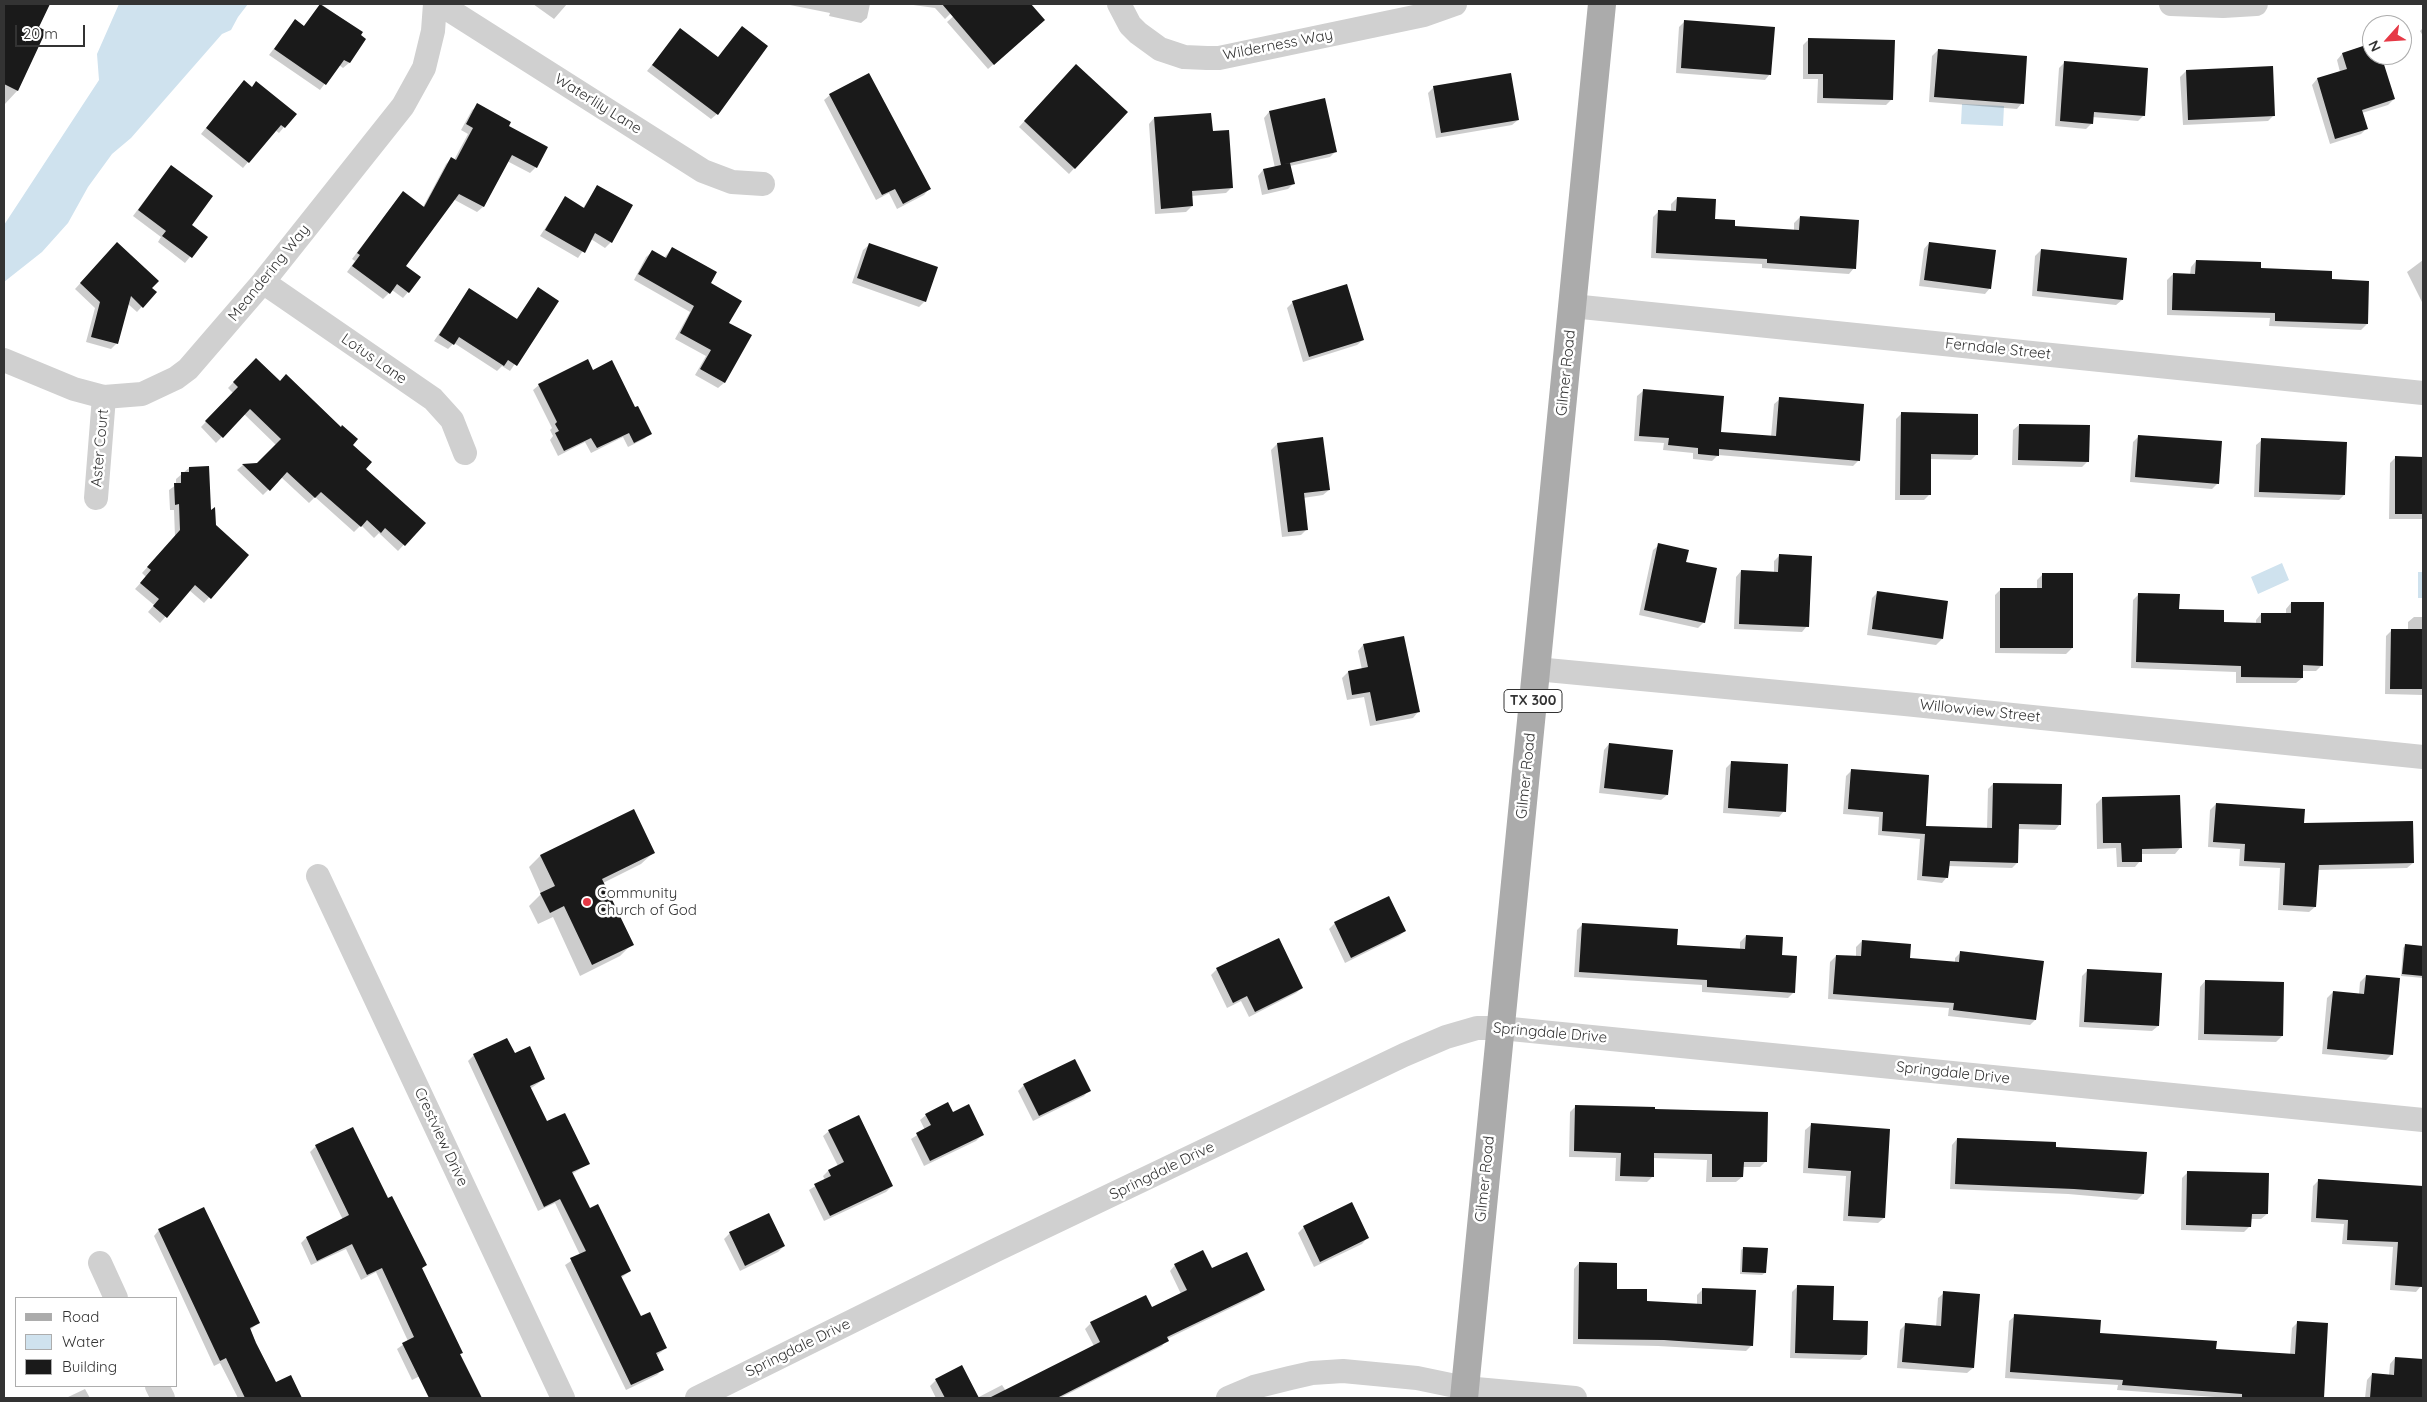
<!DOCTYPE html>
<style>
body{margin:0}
#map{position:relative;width:2427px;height:1402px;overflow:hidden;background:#fff;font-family:Quicksand,sans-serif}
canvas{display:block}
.frame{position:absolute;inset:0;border:5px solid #333;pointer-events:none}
.legend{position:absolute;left:15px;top:1297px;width:162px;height:90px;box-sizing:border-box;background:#fff;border:1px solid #adadad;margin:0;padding:6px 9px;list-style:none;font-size:15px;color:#333}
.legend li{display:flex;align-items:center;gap:10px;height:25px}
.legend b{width:25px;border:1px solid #adadad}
.north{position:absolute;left:2362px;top:15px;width:50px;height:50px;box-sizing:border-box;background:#fff;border:1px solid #adadad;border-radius:50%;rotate:244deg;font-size:14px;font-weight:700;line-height:20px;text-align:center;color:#333}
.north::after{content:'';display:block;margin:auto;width:18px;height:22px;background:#e63946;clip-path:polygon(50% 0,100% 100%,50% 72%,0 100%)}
.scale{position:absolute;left:15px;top:25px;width:70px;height:22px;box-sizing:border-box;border:2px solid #333;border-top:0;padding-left:6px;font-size:15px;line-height:18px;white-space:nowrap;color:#333;-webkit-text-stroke:4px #fff;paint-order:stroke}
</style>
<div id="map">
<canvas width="2427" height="1402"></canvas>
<div class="frame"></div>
<ul class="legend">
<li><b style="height:6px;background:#ababab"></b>Road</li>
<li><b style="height:14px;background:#cfe2ee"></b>Water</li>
<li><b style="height:14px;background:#1a1a1a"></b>Building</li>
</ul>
<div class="north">N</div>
<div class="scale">20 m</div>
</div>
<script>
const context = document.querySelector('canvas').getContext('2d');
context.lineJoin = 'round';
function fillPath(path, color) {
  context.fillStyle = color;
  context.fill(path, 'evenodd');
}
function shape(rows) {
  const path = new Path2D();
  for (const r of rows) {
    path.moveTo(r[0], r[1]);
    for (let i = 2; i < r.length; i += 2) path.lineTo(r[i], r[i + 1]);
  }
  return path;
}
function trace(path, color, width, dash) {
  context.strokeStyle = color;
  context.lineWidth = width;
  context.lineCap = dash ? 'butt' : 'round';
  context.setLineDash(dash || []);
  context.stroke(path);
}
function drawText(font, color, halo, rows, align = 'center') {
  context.font = font + ' Quicksand,sans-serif';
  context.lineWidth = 5;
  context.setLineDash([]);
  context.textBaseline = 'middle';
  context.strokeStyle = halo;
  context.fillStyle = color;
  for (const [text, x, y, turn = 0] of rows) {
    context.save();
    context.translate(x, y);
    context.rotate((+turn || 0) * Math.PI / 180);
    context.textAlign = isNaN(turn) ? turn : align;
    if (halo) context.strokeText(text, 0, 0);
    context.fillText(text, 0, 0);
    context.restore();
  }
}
const water = shape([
 [119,4,248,4,238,17,231,30,222,34,131,138,112,154,88,187,68,223,42,252,4,282,4,225,99,80,97,54],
 [1962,104,2004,106,2003,126,1961,124],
 [2282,563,2289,580,2258,594,2251,577],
 [2418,572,2423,572,2423,598,2418,598]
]);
const shadow = shape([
 [4,4,48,4,37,28,17,91,4,105],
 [321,4,361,32,359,36,365,40,349,63,343,68,339,65,320,90,269,55,295,21,303,27],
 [533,4,567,4,554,19],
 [785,4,870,4,867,18,861,23,829,16,830,13],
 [906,4,952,4,950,14,945,19,935,8],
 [967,4,1032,4,1031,5,1038,26,988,69,947,22],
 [1685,21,1770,74,1765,80,1676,73,1679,27],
 [742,28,717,114,711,119,647,71,680,30,718,58],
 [2423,28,2423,36,2420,31],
 [1809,39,1892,99,1886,105,1817,103,1818,79,1803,79,1803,45],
 [2372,45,2372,55,2380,55,2394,99,2388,105,2362,113,2367,128,2361,134,2330,144,2312,85,2317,79,2340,72,2337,60,2342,54],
 [1938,50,2022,103,2017,109,1929,102,1932,56],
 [2065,62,2144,115,2138,121,2092,117,2092,123,2086,129,2055,126,2059,68],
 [1070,71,1126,112,1069,174,1019,127],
 [2186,71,2274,115,2268,121,2183,125,2180,77],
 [239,87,252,88,284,127,279,133,275,130,243,168,201,134],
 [1434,87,1518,120,1512,125,1436,138,1428,93],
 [830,95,929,189,924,195,897,209,889,193,876,200,824,100],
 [478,105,507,127,546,148,536,167,530,173,507,161,483,207,477,212,453,199,404,266,420,278,403,298,392,290,383,299,347,272,355,261,352,259,403,192,423,207,446,164,451,159,454,160,468,134,461,130,472,110],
 [1269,112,1335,152,1330,157,1290,166,1294,183,1288,189,1262,195,1258,176,1263,170,1275,168,1264,118],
 [1154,118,1211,133,1232,187,1226,193,1191,196,1192,206,1186,212,1155,214,1149,124],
 [166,172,190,225,206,237,185,263,158,242,161,237,133,216],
 [597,187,611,242,605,248,591,239,578,258,540,236,565,198,583,208],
 [1677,198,1714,220,1734,227,1794,231,1794,223,1800,217,1854,268,1849,274,1762,268,1762,264,1651,258,1653,217,1659,211,1671,212,1671,204],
 [1929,243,1990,288,1985,294,1919,286,1924,249],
 [869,245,925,301,919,307,852,283,863,250],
 [672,248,710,284,728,323,750,336,724,383,718,388,695,375,706,356,675,339,690,312,634,280,646,257,652,252,664,258],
 [112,249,155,292,137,312,128,304,117,343,111,349,86,342,95,308,75,289],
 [2041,250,2122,300,2116,305,2032,296,2035,256],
 [2423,260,2423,304,2407,272],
 [2196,261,2330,280,2367,324,2361,330,2269,326,2270,318,2167,315,2167,280,2173,274,2190,275,2191,267],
 [538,288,558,301,510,371,502,366,497,371,454,343,448,349,434,341,469,290,516,320],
 [1293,302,1363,340,1357,345,1303,362,1287,308],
 [256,359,351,445,365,470,424,523,398,551,379,533,374,538,361,525,354,532,315,497,309,503,281,477,263,495,237,470,243,465,258,464,276,445,244,414,216,443,201,427,233,393,228,388],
 [592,371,635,409,650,434,644,439,628,447,623,437,591,453,585,442,558,456,550,440,553,436,550,430,552,428,533,390,539,385],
 [1643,391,1719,433,1771,437,1774,404,1780,399,1859,460,1853,466,1718,455,1712,461,1693,459,1693,453,1663,450,1664,443,1634,441,1637,396],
 [1902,413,1977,454,1971,460,1930,459,1929,495,1924,500,1895,500,1896,419],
 [2019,425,2088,461,2082,467,2012,465,2013,430],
 [2139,436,2218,483,2212,489,2130,482,2133,442],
 [2262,440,2344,495,2339,500,2254,497,2256,445],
 [1277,444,1329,490,1323,495,1303,498,1307,529,1301,535,1282,537,1271,450],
 [2396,457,2423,458,2423,519,2389,519,2390,463],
 [189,468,215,525,248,555,204,603,189,590,160,623,148,612,154,605,135,589,146,577,142,573,175,537,174,510,170,510,169,490,176,485,176,479],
 [1659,545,1685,563,1704,622,1698,628,1639,615,1653,550],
 [1780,555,1807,626,1802,632,1734,629,1736,577,1741,571,1774,573,1774,561],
 [2043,574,2072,648,2066,654,1995,653,1995,595,2001,589,2037,589,2037,580],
 [1878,592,1942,639,1936,645,1867,635,1872,598],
 [2139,594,2178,610,2223,624,2256,624,2256,620,2261,614,2286,615,2286,609,2291,603,2322,665,2316,671,2302,671,2302,678,2296,683,2236,683,2236,672,2131,668,2133,600],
 [2414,617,2423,617,2423,695,2385,694,2386,636,2392,630,2408,630,2408,622],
 [1403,637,1418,712,1413,718,1370,726,1364,697,1347,700,1342,678,1348,672,1362,670,1358,651,1363,645],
 [1609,744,1667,795,1661,800,1599,793,1604,750],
 [1732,762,1784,811,1779,817,1723,813,1726,768],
 [1851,771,1924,828,1987,829,1988,789,1993,784,2060,824,2055,830,2018,829,2017,863,2012,868,1948,866,1947,877,1942,883,1917,880,1920,839,1878,835,1879,817,1843,814,1846,776],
 [2102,798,2180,848,2175,854,2140,854,2140,861,2135,867,2117,867,2116,848,2097,849,2096,804],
 [2216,804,2303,824,2413,863,2407,868,2317,870,2315,907,2309,912,2278,910,2280,868,2239,866,2240,849,2208,847,2210,810],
 [653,853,641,864,603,883,632,944,620,956,580,976,553,917,538,924,529,906,541,894,529,867,540,856],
 [1388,897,1405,931,1399,936,1345,963,1329,929,1335,923],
 [1583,924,1676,946,1740,950,1740,942,1746,936,1781,956,1794,992,1788,998,1702,992,1702,985,1574,977,1577,930],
 [1278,939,1302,988,1296,993,1249,1017,1241,1001,1227,1008,1211,975,1217,969],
 [1862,941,1909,960,1955,963,1955,958,1961,952,2035,1020,2030,1025,1948,1016,1949,1008,1828,999,1830,962,1836,956,1856,957,1856,947],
 [2405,946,2423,947,2423,978,2401,976,2403,948],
 [2088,970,2158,1026,2152,1031,2079,1027,2082,976],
 [2366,976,2392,1054,2386,1060,2322,1054,2327,998,2333,992,2359,994,2360,982],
 [2205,981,2282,1036,2276,1042,2198,1040,2200,987],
 [474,1055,514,1055,544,1079,530,1089,546,1123,588,1164,572,1174,589,1210,630,1271,621,1278,641,1318,666,1348,656,1356,662,1370,657,1375,626,1390,565,1265,580,1255,555,1203,538,1211,468,1061],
 [1024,1085,1089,1090,1084,1096,1033,1121,1018,1091],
 [1576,1106,1654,1111,1766,1161,1760,1167,1742,1167,1742,1177,1736,1182,1706,1182,1707,1160,1653,1158,1652,1177,1647,1182,1615,1181,1616,1158,1569,1157,1570,1112],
 [952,1114,982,1135,976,1141,924,1166,911,1139,925,1130,920,1120,926,1115],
 [1811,1125,1889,1130,1884,1218,1878,1223,1843,1221,1846,1176,1803,1173,1805,1130],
 [829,1131,892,1186,886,1192,824,1221,809,1190,825,1180,823,1176,828,1171,838,1166,823,1136],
 [1957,1139,2055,1148,2143,1194,2137,1200,2068,1194,1950,1189,1952,1145],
 [316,1146,387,1200,425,1265,421,1269,462,1353,459,1355,480,1398,433,1398,422,1375,412,1380,397,1349,408,1341,376,1272,361,1280,346,1249,311,1265,301,1243,306,1238,343,1220,310,1152],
 [2188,1172,2267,1214,2261,1219,2250,1219,2250,1226,2244,1232,2181,1230,2182,1178],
 [2318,1181,2423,1187,2421,1286,2416,1292,2390,1290,2393,1247,2342,1244,2344,1224,2311,1222,2313,1186],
 [1304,1227,1367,1238,1362,1244,1314,1267,1298,1233],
 [159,1230,258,1323,250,1330,276,1384,290,1376,301,1398,238,1398,220,1363,214,1366,154,1236],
 [730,1233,784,1246,778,1252,740,1271,724,1239],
 [1744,1248,1765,1273,1762,1275,1740,1274,1741,1250],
 [1579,1263,1616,1290,1645,1302,1697,1305,1697,1295,1703,1289,1752,1345,1746,1351,1658,1346,1573,1344,1574,1269],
 [1175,1265,1264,1290,1258,1295,1167,1339,1162,1346,1060,1398,936,1398,930,1386,936,1380,977,1398,1002,1385,1006,1391,1094,1346,1085,1329,1091,1323,1152,1308,1181,1294,1170,1271],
 [1798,1286,1866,1355,1860,1360,1790,1358,1792,1292],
 [1944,1293,1973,1368,1967,1373,1897,1368,1900,1330,1906,1324,1936,1327,1938,1298],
 [2015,1316,2099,1334,2215,1350,2290,1355,2292,1328,2298,1322,2327,1324,2323,1398,2229,1398,2117,1390,2118,1385,2005,1378,2009,1321],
 [2395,1358,2423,1361,2423,1398,2365,1398,2367,1380,2372,1374,2389,1375,2390,1364],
 [85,1389,90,1398,66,1398]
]);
const building = shape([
 [4,4,50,4,39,27,46,31,18,91,4,84],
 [320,4,363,32,361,35,366,39,350,63,344,60,326,85,274,49,295,19,304,26],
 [942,4,1031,4,1045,20,994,65],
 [1684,20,1775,27,1771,75,1681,68],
 [742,26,768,46,718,115,652,65,680,28,718,57],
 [1808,38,1895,40,1893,100,1823,98,1823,74,1808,74],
 [2372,43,2372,55,2381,55,2395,99,2362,110,2368,129,2335,139,2317,78,2347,69,2342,53],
 [1938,49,2027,56,2024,104,1934,97],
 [2064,61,2148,68,2145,116,2094,112,2093,124,2060,121],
 [1076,64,1128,112,1075,169,1024,121],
 [2273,66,2275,116,2188,120,2186,70],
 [869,73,931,189,903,204,895,189,882,195,829,94],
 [1511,73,1519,120,1441,133,1433,86],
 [244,80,252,87,256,81,297,114,285,128,281,125,249,163,206,128],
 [1325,98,1337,152,1281,165,1269,111],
 [477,103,511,122,509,126,548,147,537,168,512,155,484,207,459,194,406,266,421,277,409,293,397,284,390,294,352,266,360,255,357,253,403,191,424,207,451,157,456,160,473,128,466,124],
 [1211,113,1213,131,1229,130,1233,188,1192,191,1193,206,1161,209,1154,117],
 [1290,163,1295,184,1268,190,1263,169],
 [171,165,213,196,192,225,208,237,192,258,162,236,166,231,138,210],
 [597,185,633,205,612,243,595,233,585,253,545,230,565,196,584,208],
 [1677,197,1716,199,1715,219,1735,220,1735,226,1799,230,1800,216,1859,220,1856,269,1767,263,1767,259,1656,253,1658,210,1676,211],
 [117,242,159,281,152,288,157,292,143,308,131,296,118,344,91,337,100,302,80,283],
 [1929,242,1996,250,1991,289,1924,280],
 [869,243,938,267,926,302,857,278],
 [672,247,717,272,711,283,742,301,729,323,752,335,725,383,700,369,711,350,680,333,694,306,638,274,652,250,666,258],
 [2041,249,2127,258,2123,300,2037,291],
 [2196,260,2261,262,2261,268,2332,271,2332,279,2369,281,2368,324,2275,321,2275,313,2172,310,2173,273,2195,274],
 [1347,284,1364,340,1309,357,1292,301],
 [538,287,559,301,517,366,508,360,504,366,459,337,454,345,439,335,469,288,517,319],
 [256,358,280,381,286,374,341,427,342,425,358,439,353,445,372,462,366,469,426,523,405,546,385,528,381,533,367,520,361,527,321,492,315,498,287,472,270,491,242,464,257,463,281,439,250,409,223,438,205,421,238,387,233,382],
 [588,359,593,370,612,360,635,407,638,406,652,434,634,443,629,433,597,448,591,438,564,451,555,433,559,431,555,424,557,422,538,384],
 [1643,389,1724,396,1721,432,1776,436,1779,397,1864,404,1860,461,1719,449,1719,456,1698,454,1698,448,1668,445,1669,438,1639,436],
 [1901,412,1978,414,1978,455,1931,454,1931,495,1900,495],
 [2019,424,2090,425,2089,462,2018,460],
 [2138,435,2222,441,2219,484,2135,477],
 [1323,437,1330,490,1304,493,1308,530,1288,532,1277,443],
 [2261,438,2347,442,2345,495,2259,492],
 [2395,456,2423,457,2423,514,2395,514],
 [209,466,211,510,215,507,216,525,249,555,211,599,195,585,167,618,153,606,159,599,140,583,151,570,147,567,180,530,179,504,175,505,174,483,181,483,181,472,189,472,189,467],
 [1658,543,1689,550,1686,562,1717,568,1705,623,1644,610],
 [1779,554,1812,556,1809,627,1739,624,1741,570,1778,572],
 [2042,573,2073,573,2073,648,2000,648,2000,588,2042,588],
 [1877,591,1948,601,1943,639,1872,629],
 [2138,593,2180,594,2179,609,2224,610,2224,622,2261,623,2261,613,2291,613,2291,602,2324,602,2323,666,2303,665,2303,678,2241,677,2241,666,2136,662],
 [2391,629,2423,629,2423,689,2390,689],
 [1404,636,1420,712,1376,721,1370,692,1352,695,1348,671,1368,667,1363,644],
 [1609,743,1673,750,1668,795,1604,788],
 [1731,761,1788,764,1786,812,1728,808],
 [1851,769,1929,775,1926,826,1992,828,1993,783,2062,784,2061,825,2019,824,2018,863,1950,861,1948,878,1922,876,1925,834,1882,831,1883,812,1848,809],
 [2180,795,2182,848,2142,849,2142,862,2122,862,2121,843,2103,843,2102,797],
 [2216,803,2305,809,2304,823,2413,821,2414,863,2319,865,2316,907,2283,905,2285,863,2244,861,2245,844,2213,842],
 [634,809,655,853,602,879,634,945,592,965,564,906,550,913,540,893,555,886,540,855],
 [1389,896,1406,931,1351,958,1334,922],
 [1582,923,1678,929,1677,945,1745,949,1746,935,1783,937,1782,955,1797,956,1795,993,1707,987,1707,980,1579,972],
 [1279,938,1303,988,1255,1012,1247,996,1233,1003,1216,968],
 [1862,940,1911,944,1910,958,1959,962,1960,951,2044,961,2036,1020,1953,1010,1954,1003,1833,994,1836,955,1861,956],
 [2405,944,2423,946,2423,976,2402,974],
 [2087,969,2162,973,2159,1026,2084,1022],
 [2366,975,2400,978,2393,1055,2327,1049,2333,991,2364,994],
 [2205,980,2284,982,2283,1036,2204,1034],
 [507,1038,515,1053,530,1046,545,1079,530,1086,547,1121,565,1113,590,1164,572,1172,590,1208,598,1204,631,1271,621,1276,641,1316,650,1312,667,1348,656,1353,664,1370,631,1385,570,1258,586,1251,560,1199,544,1207,473,1054],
 [1075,1059,1091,1091,1039,1116,1023,1084],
 [948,1102,953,1112,969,1104,984,1135,930,1161,916,1133,931,1125,925,1114],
 [1575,1105,1655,1107,1655,1109,1768,1112,1767,1162,1744,1162,1743,1177,1712,1177,1712,1154,1654,1153,1654,1177,1620,1176,1621,1153,1574,1151],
 [859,1115,893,1186,830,1216,814,1184,831,1176,828,1170,844,1162,828,1130],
 [1811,1123,1890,1129,1885,1218,1848,1216,1851,1171,1808,1168],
 [353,1127,388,1198,392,1196,427,1265,422,1268,463,1353,460,1354,482,1398,429,1398,402,1343,414,1337,382,1268,367,1275,352,1244,317,1261,306,1237,349,1215,315,1145],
 [1957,1138,2056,1142,2056,1147,2147,1152,2144,1194,2074,1189,1955,1184],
 [2187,1171,2269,1173,2268,1214,2252,1214,2251,1227,2186,1225],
 [2318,1179,2423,1186,2422,1287,2395,1285,2398,1242,2347,1240,2348,1220,2316,1218],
 [1352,1202,1369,1238,1320,1262,1303,1226],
 [204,1207,260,1323,250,1328,256,1343,276,1382,291,1375,302,1398,245,1398,226,1358,220,1361,158,1229],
 [769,1213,785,1246,745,1266,729,1232],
 [1743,1247,1768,1248,1766,1273,1742,1272],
 [1203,1250,1212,1268,1247,1252,1265,1290,1167,1337,1169,1341,1057,1398,989,1398,1100,1342,1090,1322,1146,1295,1152,1307,1187,1290,1174,1264],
 [1579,1262,1617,1263,1617,1289,1647,1289,1647,1301,1702,1304,1702,1288,1756,1290,1753,1346,1664,1340,1578,1339],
 [1797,1285,1834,1286,1833,1320,1868,1321,1867,1355,1795,1353],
 [1943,1291,1980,1294,1974,1368,1902,1362,1905,1323,1941,1326],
 [2014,1314,2101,1320,2100,1333,2217,1341,2216,1349,2295,1354,2297,1321,2328,1323,2324,1398,2242,1398,2242,1394,2122,1385,2123,1380,2010,1372],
 [2395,1357,2423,1359,2423,1398,2370,1398,2372,1373,2394,1375],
 [962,1365,979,1398,945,1398,935,1379]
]);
const minor = shape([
 [440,4,703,171,732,182,763,184],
 [1119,4,1130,25,1138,33,1160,49,1184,57,1207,58,1219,58,1424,15,1455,4],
 [2171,4,2223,6,2256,4],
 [263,282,433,399,452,420,465,453],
 [1572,306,2423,393],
 [4,360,74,389,104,397,142,394,176,378,188,369,263,282,403,106,424,68,433,31,435,4],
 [96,498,104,397],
 [1536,669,1905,704,2423,757],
 [318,876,563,1398],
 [100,1263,116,1298],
 [157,1386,163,1398],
 [697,1398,996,1250,1404,1055,1446,1037,1477,1028,1501,1028,2423,1120],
 [1228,1398,1254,1387,1290,1378,1312,1373,1343,1371,1417,1378,1465,1388,1575,1398]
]);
const primary = shape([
 [1464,1398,1602,4]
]);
const markers = [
 [587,902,5,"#e63946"]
];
const shields = [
 [1533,701,58]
];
const shieldNames = [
 ["TX 300",1533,701]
];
const streetNames = [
 ["Wilderness Way",1278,45,-11],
 ["Waterlily Lane",598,104,32],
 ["Meandering Way",269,273,-51],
 ["Ferndale Street",1998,349,6],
 ["Lotus Lane",374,359,35],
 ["Gilmer Road",1566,373,-84],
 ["Aster Court",100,448,-85],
 ["Willowview Street",1980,711,6],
 ["Gilmer Road",1526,776,-84],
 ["Springdale Drive",1550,1033,5],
 ["Springdale Drive",1953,1073,6],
 ["Crestview Drive",441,1137,65],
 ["Springdale Drive",1162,1171,-26],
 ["Gilmer Road",1485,1179,-84],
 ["Springdale Drive",798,1348,-26]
];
const poiNames = [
 ["Community",597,893],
 ["Church of God",597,910]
];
fillPath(water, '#cfe2ee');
fillPath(shadow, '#0003');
fillPath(building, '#1a1a1a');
trace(minor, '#d0d0d0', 24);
trace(primary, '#ababab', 28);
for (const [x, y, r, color] of markers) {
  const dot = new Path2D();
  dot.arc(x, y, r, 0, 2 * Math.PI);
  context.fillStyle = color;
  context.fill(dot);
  trace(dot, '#fff', 2);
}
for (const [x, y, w] of shields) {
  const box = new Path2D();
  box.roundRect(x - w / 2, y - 11.5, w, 23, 4);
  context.fillStyle = '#fff';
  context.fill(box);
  trace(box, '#333', 1);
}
drawText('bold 14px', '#333', null, shieldNames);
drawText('15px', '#333', '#fff', streetNames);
drawText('15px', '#333', '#fff', poiNames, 'left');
</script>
